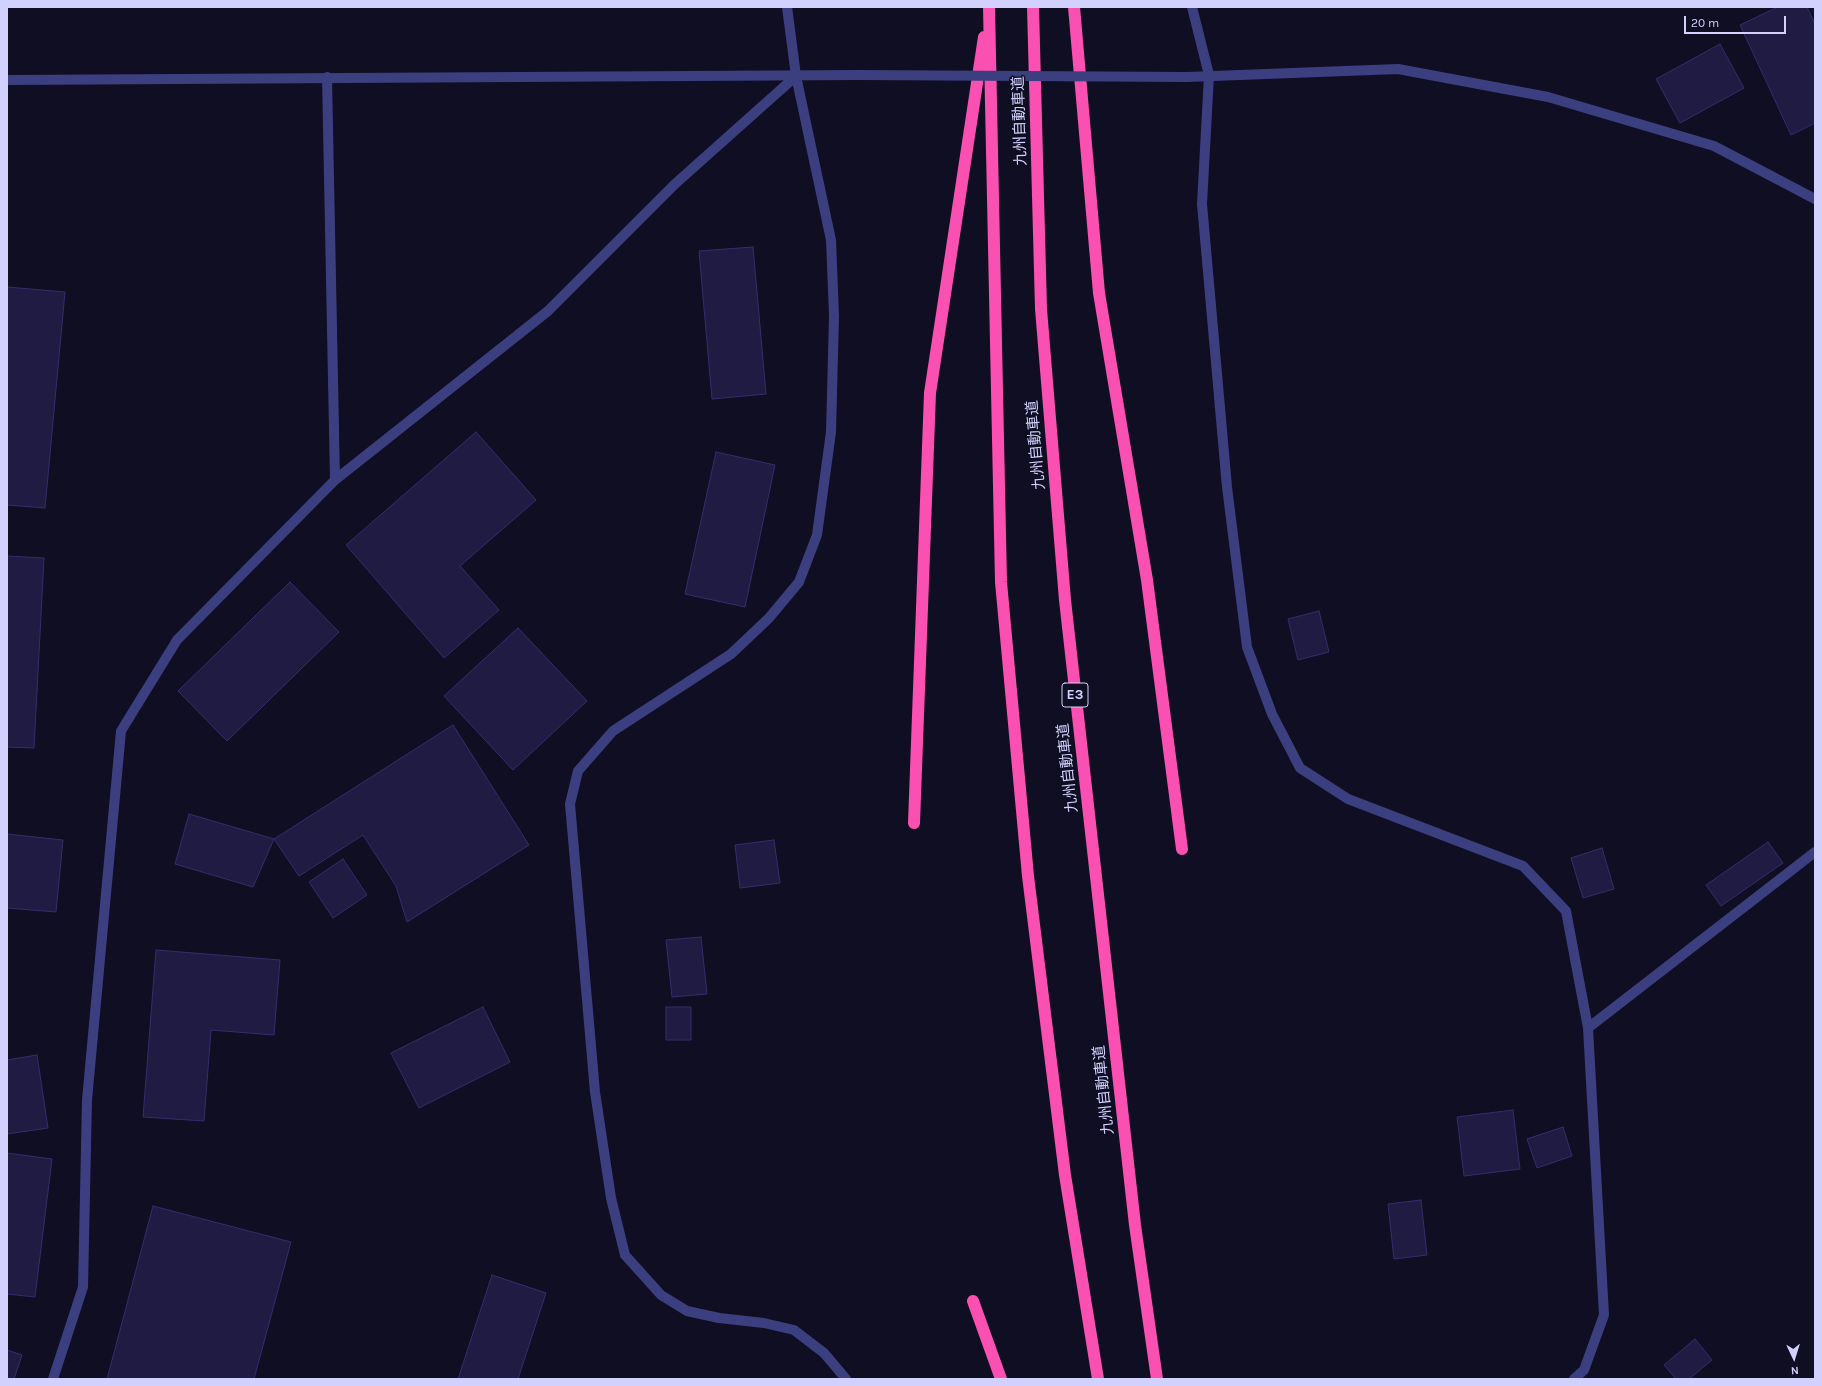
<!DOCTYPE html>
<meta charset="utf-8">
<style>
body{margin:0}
#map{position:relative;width:1822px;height:1386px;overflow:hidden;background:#100e22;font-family:Karla,sans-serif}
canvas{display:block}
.frame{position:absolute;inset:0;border:8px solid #d2d1fd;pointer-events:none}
.north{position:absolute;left:1774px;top:1338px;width:40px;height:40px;-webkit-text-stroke:3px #100e22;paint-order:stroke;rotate:176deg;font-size:11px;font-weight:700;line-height:16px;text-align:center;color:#d2d1fd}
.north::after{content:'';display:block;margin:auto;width:14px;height:18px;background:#d2d1fd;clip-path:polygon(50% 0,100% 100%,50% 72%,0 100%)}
.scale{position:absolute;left:1684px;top:16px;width:102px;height:18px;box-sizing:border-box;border:2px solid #d2d1fd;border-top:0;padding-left:5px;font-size:12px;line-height:14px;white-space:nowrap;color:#d2d1fd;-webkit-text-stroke:3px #100e22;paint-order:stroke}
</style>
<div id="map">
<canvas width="1822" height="1386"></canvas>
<div class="frame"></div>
<div class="north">N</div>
<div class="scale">20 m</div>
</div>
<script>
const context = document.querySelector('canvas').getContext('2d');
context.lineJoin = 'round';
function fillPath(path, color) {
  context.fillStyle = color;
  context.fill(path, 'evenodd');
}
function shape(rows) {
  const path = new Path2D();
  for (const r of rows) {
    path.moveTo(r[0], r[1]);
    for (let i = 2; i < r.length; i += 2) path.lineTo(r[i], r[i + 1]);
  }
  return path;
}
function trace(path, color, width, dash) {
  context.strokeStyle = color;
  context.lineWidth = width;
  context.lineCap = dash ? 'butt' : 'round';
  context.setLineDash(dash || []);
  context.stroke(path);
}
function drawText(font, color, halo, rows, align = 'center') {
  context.font = font + ' Karla,"Noto Sans JP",sans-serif';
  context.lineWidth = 3;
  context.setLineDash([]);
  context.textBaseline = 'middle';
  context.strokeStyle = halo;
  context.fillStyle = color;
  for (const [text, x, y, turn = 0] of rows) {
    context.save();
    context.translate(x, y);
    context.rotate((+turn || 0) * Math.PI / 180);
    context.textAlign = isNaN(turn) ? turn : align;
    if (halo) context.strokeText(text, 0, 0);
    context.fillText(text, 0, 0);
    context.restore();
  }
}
const building = shape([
 [1778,7,1807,7,1815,24,1815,123,1791,135,1740,25,1778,7],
 [1720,44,1744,88,1680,123,1656,79,1720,44],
 [753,247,766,394,712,399,699,251,753,247],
 [7,287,65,292,45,508,7,505,7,287],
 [476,432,536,500,460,566,499,610,444,658,346,545,476,432],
 [716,452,775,465,745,607,685,594,716,452],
 [7,556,44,558,34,748,7,747,7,556],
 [290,582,339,632,227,741,178,691,290,582],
 [1319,611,1329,652,1298,660,1288,619,1319,611],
 [518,628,587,701,513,770,444,696,518,628],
 [453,725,529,845,407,922,396,886,363,835,299,876,274,839,453,725],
 [189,814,274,839,253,887,175,864,189,814],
 [7,834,63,840,56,912,7,908,7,834],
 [774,840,780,883,740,888,735,845,774,840],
 [1768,842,1783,863,1721,906,1706,885,1768,842],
 [1602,848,1614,889,1583,898,1571,858,1602,848],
 [343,859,367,895,333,918,309,882,343,859],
 [701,937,707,994,672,997,666,940,701,937],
 [156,950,280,960,274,1035,211,1030,204,1121,143,1117,156,950],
 [483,1007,510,1062,419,1108,391,1053,483,1007],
 [666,1007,691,1007,691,1040,666,1040,666,1007],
 [37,1055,48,1128,7,1134,7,1060,37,1055],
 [1513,1110,1520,1169,1464,1176,1457,1117,1513,1110],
 [1563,1127,1572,1156,1537,1168,1527,1139,1563,1127],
 [7,1153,52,1159,35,1297,7,1294,7,1153],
 [1421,1200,1427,1255,1394,1259,1388,1204,1421,1200],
 [153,1206,291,1242,254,1379,107,1379,153,1206],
 [492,1275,546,1293,518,1379,458,1379,492,1275],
 [1695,1339,1712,1360,1689,1379,1676,1379,1664,1365,1695,1339],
 [7,1350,22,1355,14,1379,7,1379,7,1350]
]);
const minor = shape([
 [1192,7,1209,75,1202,204,1227,487,1247,647,1272,714,1300,768,1348,799,1523,866,1566,911,1588,1028,1604,1315,1584,1370,1574,1379],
 [327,77,335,480],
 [1588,1028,1815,852],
 [53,1379,83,1287,87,1100,121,731,177,640,335,480,548,311,675,184,796,76]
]);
const tertiary = shape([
 [787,7,796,76,831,240,834,316,831,432,817,535,799,582,769,618,731,654,613,731,578,771,570,804,595,1092,611,1198,625,1255,661,1295,687,1311,719,1318,764,1323,794,1330,824,1353,846,1379],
 [1187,77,1398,69,1548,97,1714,146,1815,199],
 [7,80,859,75]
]);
const motorway = shape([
 [989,7,1001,582,1028,876,1065,1175,1098,1379],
 [1033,7,1041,309,1065,600,1135,1225,1157,1379],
 [1074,7,1099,293,1147,580,1182,849],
 [914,823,930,393,984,37],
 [973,1301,1001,1379]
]);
const tertiaryBridge = shape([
 [859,75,1187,77]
]);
const shields = [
 [1075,695,26]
];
const shieldNames = [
 ["E3",1075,695]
];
const streetNames = [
 ["九州自動車道",1020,121,-92],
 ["九州自動車道",1036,445,-95],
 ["九州自動車道",1068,768,-96],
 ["九州自動車道",1104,1090,-96]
];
fillPath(building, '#1f1b42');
trace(building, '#342e6d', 1);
trace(minor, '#3b3f7f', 10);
trace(tertiary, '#3b3f7f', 10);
trace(motorway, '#f950b1', 12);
trace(tertiaryBridge, '#3b3f7f', 10);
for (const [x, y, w] of shields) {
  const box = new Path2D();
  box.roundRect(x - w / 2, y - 12, w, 24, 3);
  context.fillStyle = '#100e22';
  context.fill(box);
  trace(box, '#d2d1fd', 1);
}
drawText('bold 14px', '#d2d1fd', null, shieldNames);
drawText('15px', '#d2d1fd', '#100e22', streetNames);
</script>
